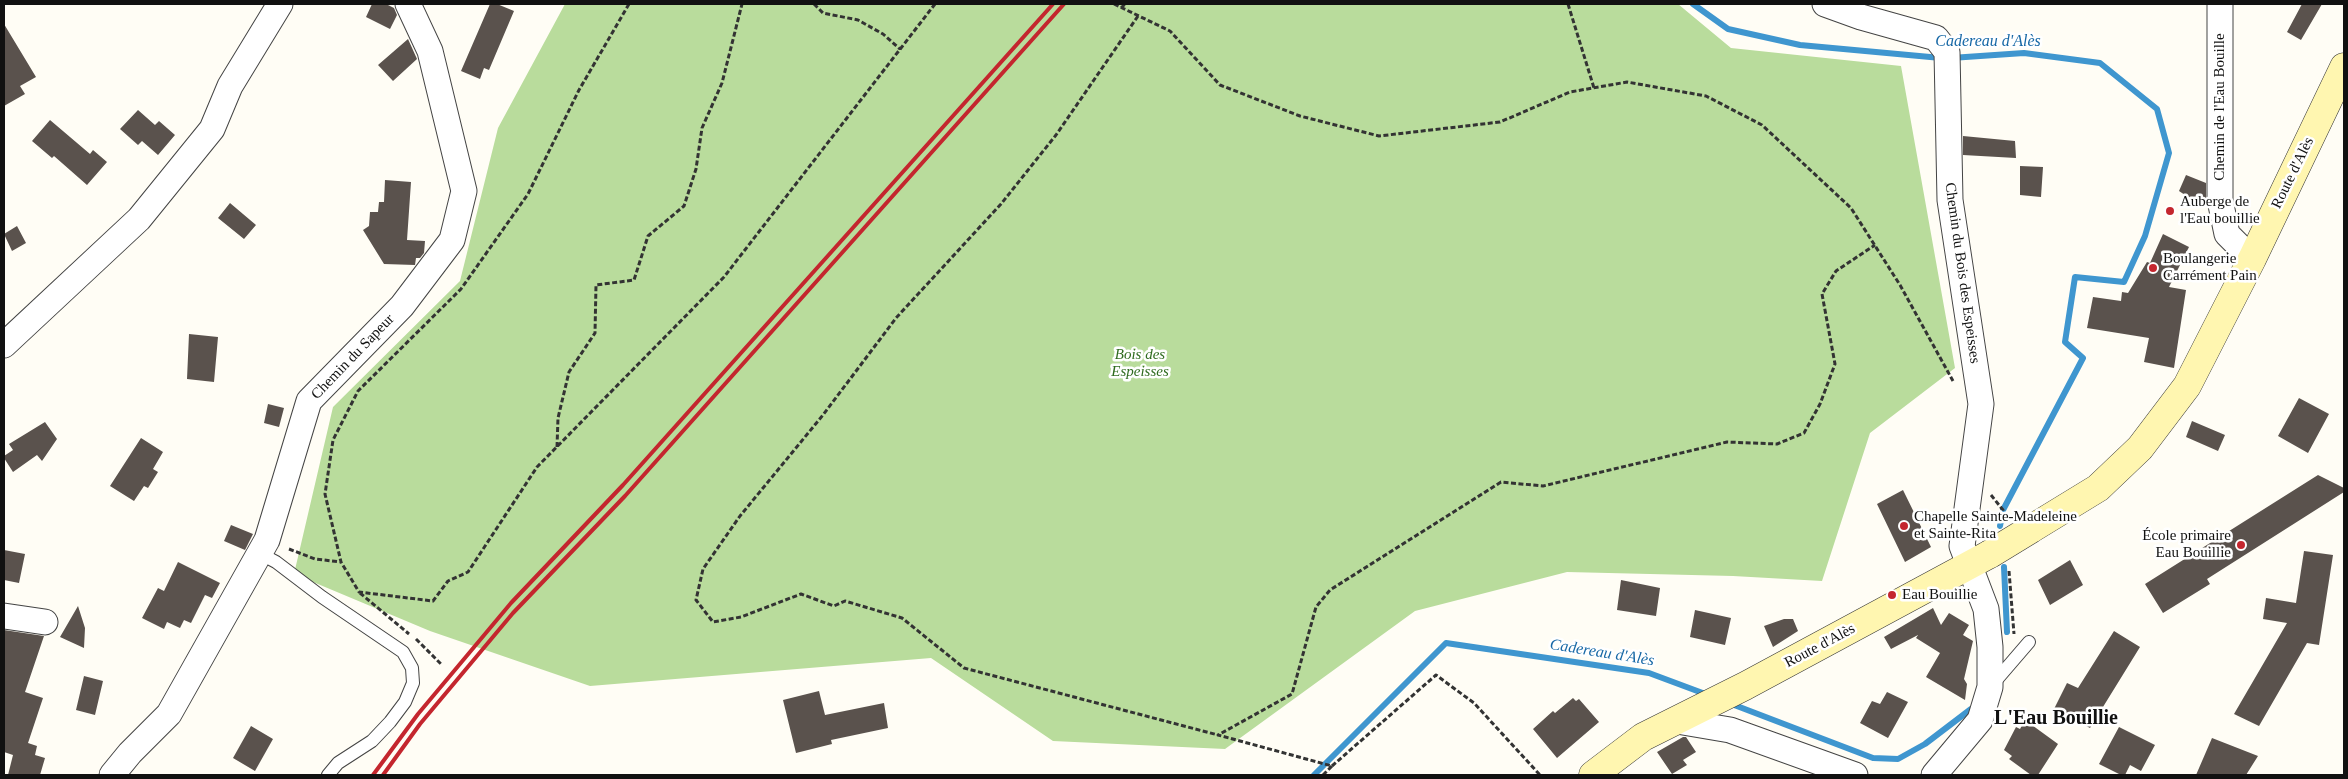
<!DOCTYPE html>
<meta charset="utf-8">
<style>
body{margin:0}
#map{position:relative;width:2348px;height:779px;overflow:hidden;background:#fffdf5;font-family:Georgia,serif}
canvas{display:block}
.frame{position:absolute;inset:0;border:5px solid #111;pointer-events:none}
</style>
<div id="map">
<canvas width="2348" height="779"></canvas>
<div class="frame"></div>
</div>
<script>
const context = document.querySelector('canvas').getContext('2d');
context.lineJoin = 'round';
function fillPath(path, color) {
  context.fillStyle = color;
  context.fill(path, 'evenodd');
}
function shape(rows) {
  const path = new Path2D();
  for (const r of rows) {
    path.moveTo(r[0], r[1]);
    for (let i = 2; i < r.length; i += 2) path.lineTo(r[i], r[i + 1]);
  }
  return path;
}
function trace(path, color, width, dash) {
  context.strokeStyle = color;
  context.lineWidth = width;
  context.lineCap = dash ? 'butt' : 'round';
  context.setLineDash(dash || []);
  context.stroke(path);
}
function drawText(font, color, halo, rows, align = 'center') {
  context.font = font + ' Georgia,serif';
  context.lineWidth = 5;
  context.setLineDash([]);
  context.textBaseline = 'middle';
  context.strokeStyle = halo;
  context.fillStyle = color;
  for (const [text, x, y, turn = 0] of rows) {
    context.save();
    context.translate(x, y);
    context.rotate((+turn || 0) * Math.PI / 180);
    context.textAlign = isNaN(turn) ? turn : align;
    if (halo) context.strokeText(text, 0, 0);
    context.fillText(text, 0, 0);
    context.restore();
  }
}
const forest = shape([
 [565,4,1678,4,1731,48,1901,66,1955,368,1870,433,1822,581,1733,576,1567,572,1415,611,1225,749,1053,741,931,658,590,686,430,631,294,574,333,407,460,281,498,128]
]);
const stream = shape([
 [1693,4,1728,29,1800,45,1941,58],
 [1951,58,2024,53,2100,63,2157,109,2169,153,2145,236,2124,282,2075,277,2065,342,2083,358,2003,510,2000,526],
 [2004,567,2007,632],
 [1729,703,1873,758,1898,759,1925,744,1971,709],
 [1314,775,1446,643,1649,673,1708,695]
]);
const building = shape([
 [372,4,386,4,394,8,397,15,390,29,366,17],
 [490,4,497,4,514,11,489,70,484,68,480,79,461,71],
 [2302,4,2322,4,2301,40,2287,32],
 [4,24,36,77,20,86,25,94,4,106],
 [408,39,417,59,393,81,378,65],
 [138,110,155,125,159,121,175,135,158,155,142,141,138,145,120,129],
 [50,120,90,154,93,150,107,162,87,185,54,156,52,158,32,141],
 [1963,136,2015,141,2016,158,1963,155],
 [2020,166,2043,167,2041,197,2020,195],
 [2186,175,2206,183,2206,202,2195,198,2194,201,2179,191],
 [385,180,411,182,407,240,425,241,424,253,420,258,416,258,415,265,384,264,363,230,369,226,370,212,378,212,379,202,384,202],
 [230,203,256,225,244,239,218,218],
 [17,226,26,243,12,251,4,234],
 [2163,234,2189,247,2169,287,2186,290,2174,368,2144,362,2149,338,2087,328,2093,297,2121,301,2122,292,2128,293,2147,262,2150,263],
 [189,334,218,337,214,382,187,379],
 [2299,398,2329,414,2308,453,2278,436],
 [268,404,284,408,279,427,264,423],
 [2192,421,2225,435,2218,451,2186,437],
 [45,422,57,439,42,461,37,455,13,472,4,458,4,456,13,450,9,444],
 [141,438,163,452,153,469,158,472,148,488,144,486,134,501,110,486],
 [2318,475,2344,488,2344,492,2207,579,2210,584,2163,613,2145,584],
 [1903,490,1931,547,1905,562,1877,504],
 [231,525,253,534,245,550,224,541],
 [4,550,25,554,19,583,4,580],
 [2304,551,2333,555,2319,645,2307,643,2259,726,2234,714,2287,623,2263,619,2266,598,2296,603],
 [2070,560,2083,585,2050,605,2038,580],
 [178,562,220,583,212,598,205,595,191,623,184,620,180,628,167,622,164,629,142,618,158,588,164,591],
 [1621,580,1660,588,1656,616,1617,610],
 [78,606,85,628,84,648,60,637],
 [1933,608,1941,625,1949,613,1969,625,1963,635,1973,641,1964,679,1967,684,1965,700,1926,677,1940,653,1916,638,1918,635,1891,649,1884,637],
 [1695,610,1731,618,1725,645,1690,637],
 [1784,619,1793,619,1798,631,1773,647,1764,626],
 [4,630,44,636,25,692,43,698,28,743,37,746,35,755,45,758,40,775,8,775,13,755,4,752],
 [2114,631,2140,647,2090,728,2054,709,2067,683,2078,688],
 [84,676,103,681,95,715,76,710],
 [819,691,825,715,884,703,888,728,831,740,832,744,796,753,783,700],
 [1887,692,1908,702,1888,738,1860,723,1872,701,1880,704],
 [1573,698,1576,701,1579,699,1599,722,1557,758,1533,729,1553,711,1555,713],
 [2025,720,2058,744,2038,775,2031,775,2009,759,2012,756,2004,750,2016,727,2020,729],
 [251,726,273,739,255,771,233,758],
 [2119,727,2155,745,2141,771,2130,765,2125,775,2121,775,2099,764],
 [1683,737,1686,737,1696,752,1683,760,1687,765,1672,774,1657,752],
 [2212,738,2258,756,2246,775,2196,775]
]);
const path = shape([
 [629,4,579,90,528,194,461,289,358,391,333,440,325,494,341,562,359,592,433,601,448,581,468,572,537,467,724,277,935,4],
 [814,4,823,13,858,20,883,34,900,49],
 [1114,4,1170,31,1220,85,1300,116,1379,136,1500,122,1570,92,1627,82,1706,96,1762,125,1851,208,1900,285,1953,381],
 [1568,4,1594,88],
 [1121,8,1125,4],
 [1138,16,1056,135,1001,204,896,318,823,415,740,516,703,569,696,600,713,622,741,617,801,594,834,606,845,601,902,618,964,668,1218,735],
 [557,447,558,418,569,372,595,333,596,285,634,280,648,236,684,206,696,169,702,128,722,83,742,4],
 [1991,495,2003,510,2003,517],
 [289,549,315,559,341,562],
 [2009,571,2014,634],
 [360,593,409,634],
 [416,639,442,665],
 [1332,766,1436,675,1474,703,1540,775],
 [1323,775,1332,766,1218,735,1292,694,1316,607,1330,590,1501,482,1543,486,1727,442,1777,444,1804,433,1820,404,1835,364,1822,294,1836,271,1875,245]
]);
const lane = shape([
 [259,553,276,562,322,597,403,652,412,668,413,683,405,702,390,722,372,741,338,763,328,775],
 [1992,685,2029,642]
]);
const street = shape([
 [1825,4,1861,17,1936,38,1947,52,1950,200,1981,404,1962,546,1986,609,1990,647,1990,687,1980,720,1934,775],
 [2220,4,2220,200,2227,234,2252,259],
 [4,345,139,219,212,129,230,86,280,4],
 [4,616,45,622],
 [1677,721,1730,730,1855,775],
 [112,775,130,753,169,714,267,540,309,401,402,306,452,240,464,191,430,51,408,4]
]);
const secondary = shape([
 [2031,529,2098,488,2140,448,2187,386,2252,259,2344,67],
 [1593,775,1643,737,1745,686,1990,554]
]);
const rail = shape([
 [373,775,418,714,511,603,623,485,1053,4],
 [383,775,420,724,513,613,625,496,1064,4]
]);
const secondaryBridge = shape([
 [1990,554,2031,529]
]);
const markers = [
 [2170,211,5,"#c4262e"],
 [2153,268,5,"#c4262e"],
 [1904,526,5,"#c4262e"],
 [2241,545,5,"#c4262e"],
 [1892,595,5,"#c4262e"]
];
const streetNames = [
 ["Chemin de l'Eau Bouille",2220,107,-90],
 ["Route d'Alès",2293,173,-64],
 ["Chemin du Bois des Espeisses",1962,273,82],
 ["Chemin du Sapeur",353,357,-46],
 ["Route d'Alès",1820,646,-28]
];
const poiNames = [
 ["Auberge de",2180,202],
 ["l'Eau bouillie",2180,219],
 ["Boulangerie",2163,259],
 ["Carrément Pain",2163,276],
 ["Chapelle Sainte-Madeleine",1914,517],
 ["et Sainte-Rita",1914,534],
 ["École primaire",2231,536,"right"],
 ["Eau Bouillie",2231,553,"right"],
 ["Eau Bouillie",1902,595]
];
const parkNames = [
 ["Bois des",1140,355],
 ["Espeisses",1140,372]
];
const waterNames = [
 ["Cadereau d'Alès",1988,42],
 ["Cadereau d'Alès",1602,653,9]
];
const districtNames = [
 ["L'Eau Bouillie",2056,719]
];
fillPath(forest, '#b9dc9c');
trace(stream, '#3f96cf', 6);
fillPath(building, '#5a524d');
trace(lane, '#444', 14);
trace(street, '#444', 27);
trace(secondary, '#333', 29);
trace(path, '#333', 3, [5, 2.5]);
trace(lane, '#fff', 12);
trace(street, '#fff', 25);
trace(secondary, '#fff6b0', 28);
trace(rail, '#c4262e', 4);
trace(secondaryBridge, '#333', 29, []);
trace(secondaryBridge, '#fff6b0', 28);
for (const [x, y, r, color] of markers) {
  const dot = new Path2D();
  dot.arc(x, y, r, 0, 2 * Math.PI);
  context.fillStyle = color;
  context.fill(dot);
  trace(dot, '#fff', 2);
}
drawText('15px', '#111', '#fff', streetNames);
drawText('15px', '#111', '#fff', poiNames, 'left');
drawText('italic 15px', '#2f6b1f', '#fff', parkNames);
drawText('italic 16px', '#1768a6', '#fff', waterNames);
drawText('bold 20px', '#111', '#fff', districtNames);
</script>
